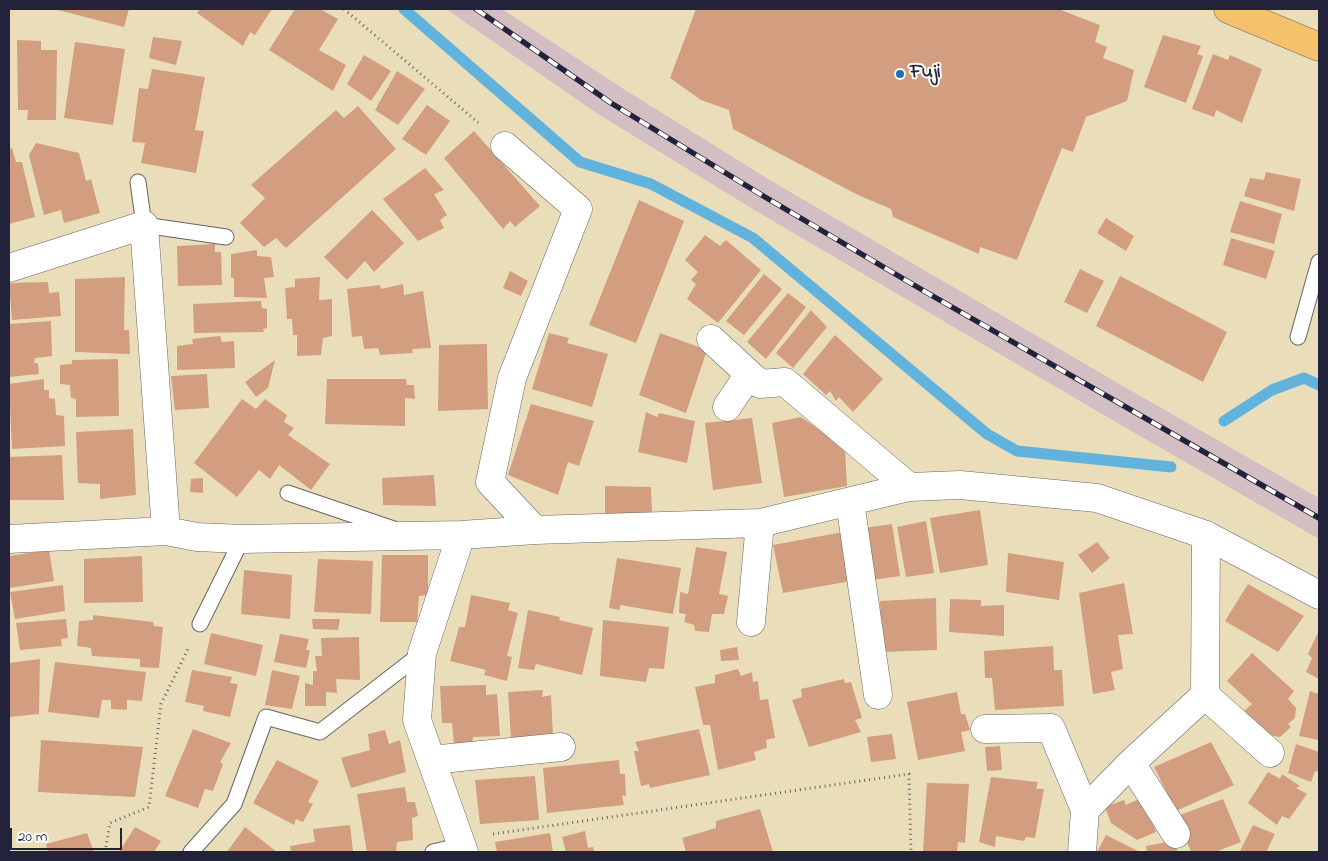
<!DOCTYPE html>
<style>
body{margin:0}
#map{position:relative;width:1328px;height:861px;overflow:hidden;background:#eadeba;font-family:"Indie Flower",sans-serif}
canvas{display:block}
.frame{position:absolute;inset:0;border:10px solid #22223b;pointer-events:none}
.scale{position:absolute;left:10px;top:828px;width:112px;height:22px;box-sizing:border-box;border:2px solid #22223b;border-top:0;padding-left:6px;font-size:15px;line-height:18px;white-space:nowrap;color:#22223b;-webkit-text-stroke:4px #fdfcf7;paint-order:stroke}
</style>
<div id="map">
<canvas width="1328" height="861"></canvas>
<div class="frame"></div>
<div class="scale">20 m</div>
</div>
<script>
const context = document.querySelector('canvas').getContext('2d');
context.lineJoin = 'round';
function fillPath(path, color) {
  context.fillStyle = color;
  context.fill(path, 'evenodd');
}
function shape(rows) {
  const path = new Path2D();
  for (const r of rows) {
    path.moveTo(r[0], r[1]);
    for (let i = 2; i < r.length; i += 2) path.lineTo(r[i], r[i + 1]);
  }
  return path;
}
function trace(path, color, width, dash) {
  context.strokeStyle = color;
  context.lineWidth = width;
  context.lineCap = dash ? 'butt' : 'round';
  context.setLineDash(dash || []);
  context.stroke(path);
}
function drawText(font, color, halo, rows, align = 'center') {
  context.font = font + ' "Indie Flower",sans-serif';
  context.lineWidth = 4;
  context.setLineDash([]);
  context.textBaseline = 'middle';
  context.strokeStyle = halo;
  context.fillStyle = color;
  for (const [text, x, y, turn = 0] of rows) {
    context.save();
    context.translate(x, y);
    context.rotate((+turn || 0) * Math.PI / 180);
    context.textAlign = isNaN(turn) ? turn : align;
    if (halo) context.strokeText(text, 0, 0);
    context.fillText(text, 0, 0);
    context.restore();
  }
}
const industrial = shape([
 [446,9,502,9,622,88,773,182,1116,382,1319,498,1319,539,1102,414,756,211,598,114]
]);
const stream = shape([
 [404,9,580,162,651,184,753,238,987,434,1017,451,1171,467],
 [1224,421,1272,390,1304,378,1319,385]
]);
const building = shape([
 [54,9,129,9,124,27],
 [200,9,272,9,255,35,250,32,243,46,197,13],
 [295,9,320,9,338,19,319,50,346,65,333,91,269,50],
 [696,9,1058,9,1100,25,1095,42,1107,47,1103,58,1134,70,1127,101,1086,117,1073,152,1062,148,1017,260,980,247,979,254,893,217,891,209,858,195,733,129,729,110,701,100,670,78],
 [1163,35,1201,46,1197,54,1203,56,1186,103,1144,87],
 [153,37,182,41,176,65,149,58],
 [17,40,41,41,41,50,57,50,56,120,27,120,28,110,18,110],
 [75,42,125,49,113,125,64,118],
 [1213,54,1228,60,1230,55,1262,69,1242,123,1216,110,1214,117,1192,109],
 [364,55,391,71,371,101,347,84],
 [152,69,205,77,195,130,204,131,196,173,141,163,145,143,132,142,139,88,148,89],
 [397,71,425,89,398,125,375,110],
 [427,105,450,121,426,155,402,139],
 [358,106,396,149,286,248,276,238,264,247,240,223,265,198,251,185,336,110,344,118],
 [474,131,540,206,515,227,510,221,503,229,444,158],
 [36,143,79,153,86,181,91,179,100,213,64,223,61,210,44,215,29,155],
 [12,148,16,162,22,162,35,217,9,224,9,149],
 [425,168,444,190,434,194,447,215,440,220,444,228,418,241,383,199],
 [1266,172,1301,179,1294,211,1244,196,1250,178,1264,180],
 [639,200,684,221,636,343,589,325],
 [1240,201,1282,214,1274,244,1230,232],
 [372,210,404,243,374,272,365,261,347,280,324,257],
 [1106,218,1134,236,1126,251,1097,233],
 [705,235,720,246,726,240,761,270,718,323,687,299,696,284,691,280,698,272,685,260],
 [1231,238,1275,251,1266,279,1223,265],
 [215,244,215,252,221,252,222,285,178,286,177,246],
 [257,250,257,256,271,257,274,277,264,278,267,298,234,297,234,278,231,278,231,254],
 [1080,269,1104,281,1087,313,1064,302],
 [510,271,528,281,521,296,503,288],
 [764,274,782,289,744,335,726,321],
 [1120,276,1227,332,1203,382,1096,326],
 [125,277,124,330,129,330,130,354,75,352,75,279],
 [320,277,319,300,332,299,332,336,323,338,321,355,297,356,297,335,293,335,292,319,287,319,285,288,295,287,295,279],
 [48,282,49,293,59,292,61,316,12,320,9,283],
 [403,284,404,295,423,291,431,348,412,349,413,353,380,355,378,348,364,349,362,336,352,337,347,289,380,285,381,289],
 [788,293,806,307,766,359,747,342],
 [261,301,262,308,267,309,267,328,263,329,264,332,194,333,193,304],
 [811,310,827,327,793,368,776,353],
 [51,321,52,356,35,358,34,363,38,363,39,374,9,377,9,324],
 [549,333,569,338,567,343,608,354,592,407,532,389],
 [660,333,707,350,686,413,639,395],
 [835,335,883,379,853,412,839,397,836,401,830,391,826,395,803,374],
 [220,336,222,342,234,341,235,368,177,370,177,346,193,344,192,339],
 [487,344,488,409,438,411,439,345],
 [118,359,119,416,76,417,76,399,71,398,70,385,60,384,60,365,72,364,72,360],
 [275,360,268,388,256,397,245,382],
 [207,374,209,408,175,410,171,376],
 [44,379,44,390,49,390,49,398,55,399,56,415,64,416,65,446,12,449,9,384],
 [327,379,406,379,407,385,414,385,415,399,405,398,405,426,325,424],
 [242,399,256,409,265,399,287,415,284,422,294,428,288,435,330,464,311,490,279,465,270,479,259,470,237,497,194,463],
 [531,404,594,421,579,466,568,462,558,495,508,475],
 [646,412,657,417,659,413,695,421,687,463,638,452],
 [801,417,845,448,847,486,784,497,772,423],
 [752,418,762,483,713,490,705,423],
 [133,429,136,495,100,499,100,484,78,483,76,432],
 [62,455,64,500,9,500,9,457],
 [434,475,436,506,383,505,382,478],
 [203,478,203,493,190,492,191,479],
 [605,486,651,487,652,515,605,514],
 [980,510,988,565,940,573,930,518],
 [926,521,934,573,906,577,897,527],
 [892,524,900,576,872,580,864,528],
 [843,532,851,581,783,593,773,545],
 [1097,542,1110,558,1092,573,1078,555],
 [696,547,727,552,719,594,728,596,724,614,712,614,709,632,695,631,694,625,684,622,686,614,679,613,680,592,688,594],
 [49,550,54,581,9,588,9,556],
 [1008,553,1064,562,1059,600,1006,592],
 [382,555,428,555,428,595,419,596,417,622,380,622],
 [142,556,143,602,84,603,84,559],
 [617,558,681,568,673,614,620,605,620,610,609,608],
 [318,559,373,561,371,614,314,612],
 [244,570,292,575,290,619,241,614],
 [1124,583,1133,634,1118,635,1123,669,1111,672,1115,690,1093,694,1079,593],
 [1248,584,1304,616,1278,652,1225,621],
 [63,585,65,611,15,619,10,592],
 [471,595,510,603,508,610,518,613,507,656,512,657,507,681,484,675,486,670,450,661,459,627,465,627],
 [936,598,937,650,882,652,880,601],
 [950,599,981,600,981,606,1004,605,1004,636,949,632],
 [528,610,560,617,559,620,593,628,582,675,536,664,534,670,518,668],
 [93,615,153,622,154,626,163,627,159,668,140,667,140,659,92,656,91,648,77,646,79,621,93,620],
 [66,619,68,638,61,639,62,646,20,650,16,623],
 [312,619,340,619,338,630,313,629],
 [603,620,669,627,664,669,649,668,646,682,600,676],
 [1319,630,1319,679,1306,672,1312,658,1308,654],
 [211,633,263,645,256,676,204,664],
 [280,634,309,639,306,650,310,650,306,668,274,662],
 [359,637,360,680,336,679,337,693,326,692,326,706,305,706,305,683,313,685,313,671,317,671,315,656,322,656,321,638],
 [1053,646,1054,670,1062,670,1064,706,995,710,992,678,985,678,984,651],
 [737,647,739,660,721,661,720,650],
 [1252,653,1294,691,1288,699,1296,708,1295,718,1288,724,1291,727,1280,737,1268,735,1244,711,1252,704,1227,681],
 [40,659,39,714,9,717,9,663],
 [55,662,146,672,142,701,127,700,127,710,111,709,111,700,102,700,99,718,48,712],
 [738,669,741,676,752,672,753,682,758,681,760,700,768,699,775,738,766,740,767,748,754,752,756,760,718,770,710,725,703,725,695,687,715,683,715,675],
 [192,670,232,677,230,683,238,684,230,717,203,711,204,706,185,702],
 [272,670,300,676,292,709,265,705],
 [844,679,845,683,851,682,862,718,855,720,861,732,809,747,792,700,802,697,801,689],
 [486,685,486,695,497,694,500,736,473,737,472,745,454,744,452,723,442,723,440,686],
 [543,690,542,697,551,695,553,735,511,738,508,692],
 [1310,691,1319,694,1319,740,1299,736],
 [957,692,961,714,965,714,970,730,961,732,965,751,918,760,907,702],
 [193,729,231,743,220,762,223,764,213,791,205,789,198,808,165,796],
 [699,729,710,775,650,788,649,784,641,786,634,751,639,751,635,742],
 [385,730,389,744,400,740,406,772,351,788,341,758,370,750,368,734],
 [892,734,896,759,871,762,867,737],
 [41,740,143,747,135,797,38,792],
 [1211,742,1234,785,1176,811,1154,767],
 [1296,744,1319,752,1319,772,1315,771,1311,782,1288,773],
 [1000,746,1002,770,987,771,985,747],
 [277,760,319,781,308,802,313,804,303,822,296,819,294,825,253,803],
 [619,760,620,774,625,774,626,796,622,795,624,805,547,813,543,768],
 [1268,772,1280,779,1282,774,1300,786,1296,788,1307,794,1289,819,1282,816,1277,825,1248,803],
 [535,776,539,820,480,824,475,780],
 [991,777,1038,782,1036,789,1044,789,1035,838,1026,837,1024,841,996,836,995,847,979,842],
 [927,783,969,784,965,843,958,842,957,852,923,852],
 [405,787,407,802,415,802,418,816,412,818,413,840,397,842,396,852,367,852,357,794],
 [1143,797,1156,832,1137,840,1111,823,1105,807,1124,800,1126,805],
 [1223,799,1241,842,1215,852,1191,852,1177,816],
 [760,809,773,852,686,852,682,838,716,828,716,821],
 [350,825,353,852,291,852,290,846,315,842,313,829],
 [1253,825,1275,834,1266,852,1244,852,1240,851],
 [135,827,161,841,154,852,119,852],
 [245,827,277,852,227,852],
 [585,831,588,848,593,847,594,852,566,852,562,837],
 [87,833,94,852,48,852,46,844],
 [550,833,553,852,497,852,495,842],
 [1106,835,1140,852,1097,852],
 [1173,841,1178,852,1147,852,1146,846]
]);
const path = shape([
 [344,9,481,125],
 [493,834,909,774,911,852],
 [105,852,110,823,149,807,161,704,189,647]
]);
const service = shape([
 [138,182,144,225,226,237],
 [1298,337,1319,262],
 [288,493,394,529],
 [200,624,242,539],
 [191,852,234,804,266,717,320,732,422,653],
 [433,852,462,845]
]);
const minor = shape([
 [505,146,578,209,512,378,490,482,535,530],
 [9,268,144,225,166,531],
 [711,339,760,384,785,382,909,487],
 [727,407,749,374],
 [850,502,878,695],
 [461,535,422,653,417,720,464,852],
 [9,539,166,531,197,537,242,539,461,535,535,530,760,523,909,487,960,485,1097,498,1206,535,1319,595],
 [751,622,760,523],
 [1205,695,1270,753],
 [985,729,1051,728,1085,810],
 [431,760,561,747],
 [1131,763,1176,834],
 [1082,852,1085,810,1131,763,1205,695,1206,535]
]);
const trunk = shape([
 [1228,9,1319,47]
]);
const rail = shape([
 [476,9,611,103,765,197,924,291,1319,518]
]);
const markers = [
 [900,74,5,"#1f6fb2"]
];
const poiNames = [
 ["Fuji",910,74]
];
fillPath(industrial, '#d2bec3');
trace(stream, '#61b2dc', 11);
fillPath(building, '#d29e7f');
trace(service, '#686467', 17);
trace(minor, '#686467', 29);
trace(trunk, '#686467', 29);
trace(path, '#686467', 3, [1, 4]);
trace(service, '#fff', 15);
trace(minor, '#fff', 28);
trace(trunk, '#f6c16b', 28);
trace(rail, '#22223b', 5.5);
trace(rail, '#fdfcf7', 4, [11]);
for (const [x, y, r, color] of markers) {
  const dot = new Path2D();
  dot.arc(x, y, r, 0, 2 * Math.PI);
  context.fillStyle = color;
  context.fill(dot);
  trace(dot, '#fdfcf7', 2);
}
drawText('bold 20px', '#22223b', '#fdfcf7', poiNames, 'left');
</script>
